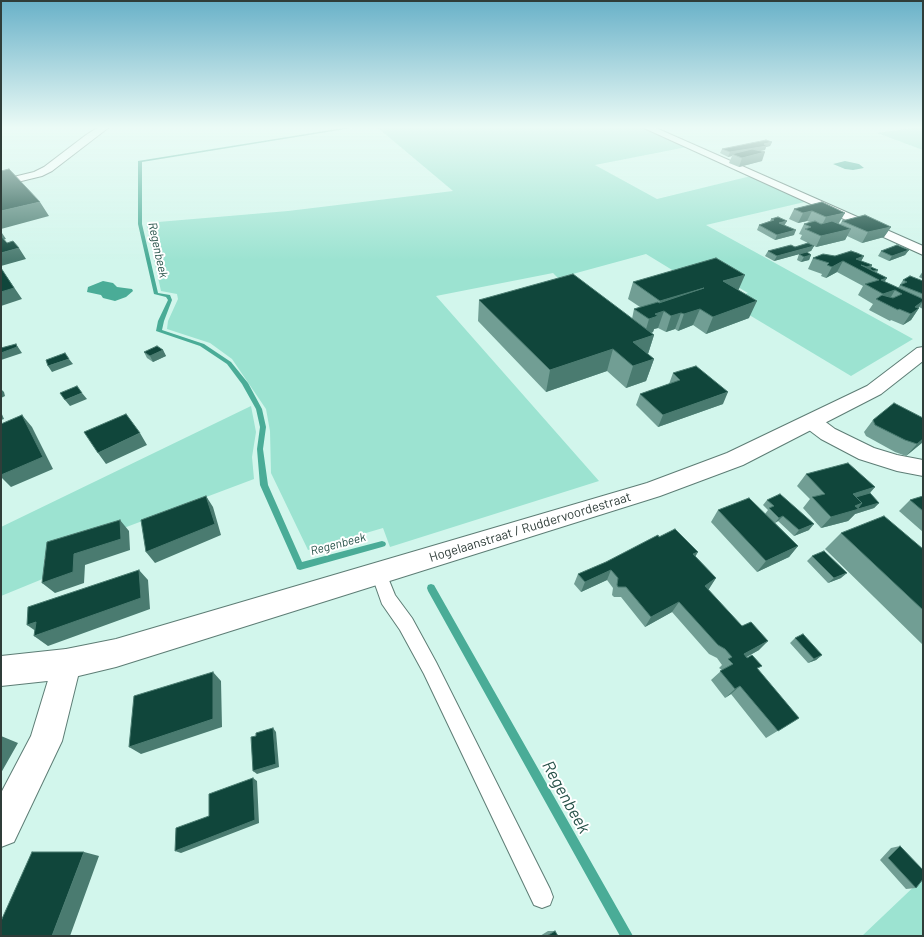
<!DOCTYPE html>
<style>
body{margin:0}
#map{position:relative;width:924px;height:937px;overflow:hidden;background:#d2f6ec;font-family:Barlow,sans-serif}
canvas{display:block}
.frame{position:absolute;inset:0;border:2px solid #2f3d39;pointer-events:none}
</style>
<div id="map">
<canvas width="924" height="937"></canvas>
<div class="frame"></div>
</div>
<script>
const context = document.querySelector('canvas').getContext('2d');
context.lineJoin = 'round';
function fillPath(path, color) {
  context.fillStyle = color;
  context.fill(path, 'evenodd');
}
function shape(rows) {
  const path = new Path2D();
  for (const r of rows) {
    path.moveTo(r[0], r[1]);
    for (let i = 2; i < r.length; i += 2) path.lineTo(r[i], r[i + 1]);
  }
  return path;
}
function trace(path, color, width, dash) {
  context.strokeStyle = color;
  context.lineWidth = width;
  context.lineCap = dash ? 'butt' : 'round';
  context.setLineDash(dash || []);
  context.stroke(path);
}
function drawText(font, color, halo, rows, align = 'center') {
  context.font = font + ' Barlow,sans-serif';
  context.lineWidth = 4;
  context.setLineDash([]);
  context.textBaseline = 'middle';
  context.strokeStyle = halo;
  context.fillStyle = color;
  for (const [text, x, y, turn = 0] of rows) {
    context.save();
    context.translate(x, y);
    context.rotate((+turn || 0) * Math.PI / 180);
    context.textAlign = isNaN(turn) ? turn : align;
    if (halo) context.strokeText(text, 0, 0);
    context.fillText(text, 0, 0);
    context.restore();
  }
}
const green = shape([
 [378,128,645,128,687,147,595,165,657,199,751,176,809,201,706,225,913,339,851,376,726,301,748,293,711,271,687,279,646,254,558,278,553,273,436,296,599,481,390,547,383,528,308,550,271,473,270,431,266,409,232,359,210,343,167,329,168,321,178,299,177,294,161,291,146,223,288,211,453,191],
 [913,128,923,128,923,150,877,133],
 [251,406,256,432,252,457,254,479,44,558,45,578,1,596,1,527],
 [923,878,923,936,862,936]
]);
const water = shape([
 [845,161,859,164,864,168,853,170,845,169,833,164],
 [103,281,113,283,117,287,132,289,133,291,126,297,115,301,103,298,101,295,87,292,88,287]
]);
const stream = shape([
 [343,128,352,128,142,162,142,224,158,293,170,295,172,300,164,321,162,330,204,344,231,362,248,383,262,409,266,427,263,449,268,485,302,562,382,541,385,542,386,544,385,546,382,547,300,570,297,569,296,566,260,485,257,449,260,427,256,409,242,384,227,364,200,346,156,331,158,321,168,300,166,297,154,294,138,224,138,161,343,128],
 [431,584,434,585,633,936,620,936,428,591,427,588,428,585,431,584]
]);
const lane = shape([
 [379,566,384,568,395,595,412,618,436,662,550,889,553,897,550,905,542,908,534,905,424,674,400,630,382,604,371,573,374,568,379,566]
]);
const street = shape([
 [97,128,108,128,52,171,42,176,1,186,1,180,34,172,44,167,86,135,97,128],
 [644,128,656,128,923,246,923,255,644,128],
 [812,415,819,417,835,429,874,448,897,455,923,460,923,476,897,471,859,459,821,439,805,427,802,422,805,417,812,415],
 [66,649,76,654,81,664,62,741,14,842,1,847,1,793,31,736,56,654,66,649]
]);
const secondary = shape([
 [923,347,923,361,881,394,743,465,660,496,116,667,66,679,1,686,1,656,66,649,116,639,647,483,727,453,867,386,917,348,923,347]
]);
const wall = shape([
 [772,142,770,146,766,147,765,150,759,151,762,161,739,167,729,163,732,156,728,157,720,153,722,149],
 [822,202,839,223,837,223,840,224,842,221,891,227,884,237,862,243,847,236,845,240,816,247,814,246,811,251,807,252,811,255,809,260,801,262,797,260,799,254,774,261,765,256,768,251,795,247,808,243,800,239,802,235,799,234,804,224,810,222,807,221,798,223,789,219,794,209],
 [771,219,785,225,794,235,775,240,757,230,759,225,770,221],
 [909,250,905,255,889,261,878,256,881,251],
 [835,256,864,256,861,261,872,265,871,267,878,270,877,273,887,278,884,281,898,288,903,280,923,281,923,309,919,307,918,308,919,308,911,320,903,325,891,320,890,321,869,310,873,304,858,295,863,286,837,272,826,278,821,276,822,274,808,269,813,258],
 [923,271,923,279,919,277],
 [633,282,738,290,749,318,706,334,693,325,678,331,675,329,666,332,658,328,654,329,653,332,651,333,654,335,648,354,654,359,646,381,626,388,607,371,546,392,478,321,479,300,632,319,634,309,640,307,628,299],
 [163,350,166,356,153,362,147,358,144,352],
 [673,373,723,404,658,427,636,405,640,394,669,384],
 [873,420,923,442,906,456,895,452,866,436,864,432],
 [806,474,875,487,870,493,879,503,874,508,855,514,848,521,821,528,803,508,810,499,797,486],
 [923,496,923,532,899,511,910,500],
 [767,500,809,530,794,536,778,521,775,523,798,546,789,557,757,572,711,522,718,510,765,514,768,510,763,505],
 [841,533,923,549,923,645,825,549],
 [659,537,698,552,695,556,716,578,708,589,759,650,747,657,762,666,757,669,799,718,766,738,731,694,725,698,711,680,722,670,719,668,722,665,717,658,709,654,672,612,645,627,621,597,614,597,612,595,613,588,607,580,581,592,574,584,578,574,606,562],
 [812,556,841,578,828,583,807,561],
 [795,638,822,655,816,660,808,663,790,643],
 [900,846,916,888,906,889,880,860,891,848],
 [548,931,555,931,558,936,540,936]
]);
const shadedWall = shape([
 [772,142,770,146,766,147,765,150,736,155,732,154,732,156,728,157,730,152,764,144],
 [765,152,762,161,739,167,742,158],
 [40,202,49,216,1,229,1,211],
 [812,211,807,221,798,223,803,213],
 [845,213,839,223,821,227,826,217],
 [787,221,784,226,779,223],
 [891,227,884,237,862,243,868,232],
 [851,229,845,240,816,247,821,236],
 [796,230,794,235,775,240,777,235],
 [2,233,6,239,1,240,1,234],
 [814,246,811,251,774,261,777,256],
 [19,248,26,259,1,266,1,253],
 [909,250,905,255,889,261,892,256],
 [811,255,809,260,801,262,804,257],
 [864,256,859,265,856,259],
 [843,261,837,272,826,278,832,267],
 [872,265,867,274,864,272,867,267],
 [745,275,738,291,723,281],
 [7,277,22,299,1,306,1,292],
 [887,278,880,289,881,280],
 [704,288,664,311,658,328,654,329,653,332,644,336,649,319,656,314,660,301],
 [895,290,888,302,880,300,883,294],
 [757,301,749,318,706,334,713,317],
 [923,301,917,310,919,308,911,320,903,325,915,307],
 [700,309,693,325,678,331,684,314],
 [681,313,675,329,666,332,671,316],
 [654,335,647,357,633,342],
 [16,344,22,353,1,360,1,353],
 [613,349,607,371,546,392,550,370],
 [163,350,166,356,153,362,150,356],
 [69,359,73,364,52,372,48,366],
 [654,359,646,381,626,388,633,366],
 [1,389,4,392,5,396,1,398],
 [728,392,723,404,658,427,663,415],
 [82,393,87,399,70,406,65,400],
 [1,412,4,419,1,420],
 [22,415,32,427,53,469,11,487,1,477,1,475],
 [140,433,147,445,106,464,98,453],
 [923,439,923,442,906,456,917,444],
 [875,487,864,499,851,503,853,494],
 [206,496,213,507,221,535,155,563,146,552],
 [862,503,879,503,874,508,855,514,848,521,821,528,831,517],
 [783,516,778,521,775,523,779,518],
 [120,520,129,531,130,550,85,565,84,583,55,593,42,583,74,554],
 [814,524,809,530,794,536,799,530],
 [798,546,789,557,757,572,766,561],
 [698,552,692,562,693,554],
 [139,570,148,580,150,609,48,646,34,636,40,634,27,625],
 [611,570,607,580,581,592,585,582],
 [847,573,841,578,828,583,834,578],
 [716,578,709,589,698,596,705,586],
 [679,602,672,612,645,627,651,617],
 [768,641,759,650,735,663,744,654],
 [822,655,816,660,808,663,814,659],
 [213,672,221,681,222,727,141,754,129,747],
 [740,686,731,694,725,698,735,689],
 [273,728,276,732,279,767,257,774,253,771],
 [1,736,18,743,1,773],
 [253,778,257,781,259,823,181,853,175,851],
 [84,852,99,856,70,936,52,936]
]);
const building = shape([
 [766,140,772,142,764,144,767,146,730,152,722,149,766,140],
 [752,149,765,152,742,158,732,154,752,149],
 [9,169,40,202,1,211,1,171,9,169],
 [822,202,845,213,826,217,812,211,803,213,794,209,822,202],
 [865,215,891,227,868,232,842,221,865,215],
 [778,217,787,221,779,223,796,230,777,235,759,225,774,220,771,219,778,217],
 [815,221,821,224,832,221,851,229,821,236,805,229,811,227,804,224,815,221],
 [1,236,7,243,13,241,19,248,1,253,1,236],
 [808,243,814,246,777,256,768,251,791,245,795,247,808,243],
 [897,245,909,250,892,256,881,251,897,245],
 [851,251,857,253,864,256,856,259,872,265,867,267,861,265,887,278,881,280,923,299,923,301,915,307,919,308,911,314,899,309,898,310,876,299,882,295,893,298,902,294,895,290,883,294,865,284,879,280,843,261,832,267,827,265,829,263,813,258,823,254,835,256,851,251],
 [807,252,811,255,804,257,799,254,807,252],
 [716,258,745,275,723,281,757,301,713,317,700,309,684,314,681,313,671,316,664,311,655,314,658,316,649,319,634,309,658,302,659,303,704,288,660,301,633,282,716,258],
 [871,267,878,270,873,271,870,269,871,267],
 [1,268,14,288,1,292,1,268],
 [573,274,654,335,633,342,654,359,633,366,613,349,550,370,479,300,573,274],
 [910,276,923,281,923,294,900,285,907,282,903,280,910,276],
 [16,344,17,347,1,353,1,348,16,344],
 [157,346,163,350,150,356,144,352,157,346],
 [65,353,69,359,48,366,46,360,65,353],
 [696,366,728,392,663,415,640,394,680,380,673,373,696,366],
 [77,386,82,393,65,400,60,393,77,386],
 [894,403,923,418,923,439,917,444,905,440,875,425,873,420,894,403],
 [126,414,140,433,98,453,84,432,126,414],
 [22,415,43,457,1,475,1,424,22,415],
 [848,463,875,487,853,494,862,503,855,506,859,509,831,517,812,497,825,494,806,474,848,463],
 [870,493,879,503,858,509,858,508,862,503,856,497,870,493],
 [780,494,814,524,799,530,783,516,779,518,769,508,774,506,767,500,780,494],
 [206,496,215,524,146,552,141,520,206,496],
 [923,496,923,511,910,500,923,496],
 [749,498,798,546,766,561,718,510,749,498],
 [884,516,923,549,923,610,841,533,884,516],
 [120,520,121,539,74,554,73,572,42,583,47,542,120,520],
 [675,529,698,552,693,554,716,578,705,586,742,626,751,622,768,641,744,654,747,658,752,655,762,666,757,668,799,718,778,731,740,686,735,689,720,671,733,664,728,659,732,657,725,649,718,645,679,602,651,617,626,587,618,587,617,585,618,578,611,570,585,582,578,574,606,562,658,535,659,537,675,529],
 [824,551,847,573,834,578,812,556,824,551],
 [139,570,141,598,34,636,36,622,27,625,28,607,139,570],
 [803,634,822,655,814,659,795,638,803,634],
 [213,672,213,719,129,747,134,696,213,672],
 [273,728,276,764,253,771,251,737,256,736,256,733,273,728],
 [253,778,255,820,175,851,176,828,209,816,209,794,253,778],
 [900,846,923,870,923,879,916,888,888,858,900,846],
 [32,852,84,852,52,936,1,936,1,921,32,852],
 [555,931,558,936,547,936,555,931]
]);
const farWaternames = [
 ["Regenbeek",158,250,78],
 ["Regenbeek",338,544,-15]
];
const streetNames = [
 ["Hogelaanstraat / Ruddervoordestraat",530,527,-17]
];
const nearWaternames = [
 ["Regenbeek",566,797,61]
];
fillPath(green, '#9ce3d1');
fillPath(water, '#4aac97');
fillPath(stream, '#4aac97');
trace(lane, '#5d7d75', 2);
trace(street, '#5d7d75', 2);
trace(secondary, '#5d7d75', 2);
fillPath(lane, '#fff');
fillPath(street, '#fff');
fillPath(secondary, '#fff');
fillPath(wall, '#719e94');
fillPath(shadedWall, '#4a7b70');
fillPath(building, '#10463b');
trace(building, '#4a7b70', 1);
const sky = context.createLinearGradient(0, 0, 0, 260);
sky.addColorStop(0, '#69b1c8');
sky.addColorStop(0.49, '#ebfbf6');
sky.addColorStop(1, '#ebfbf600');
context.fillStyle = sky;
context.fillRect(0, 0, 924, 260);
drawText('italic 12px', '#265148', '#fff', farWaternames);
drawText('13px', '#2f3d39', '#fff', streetNames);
drawText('italic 17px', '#265148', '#fff', nearWaternames);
</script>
